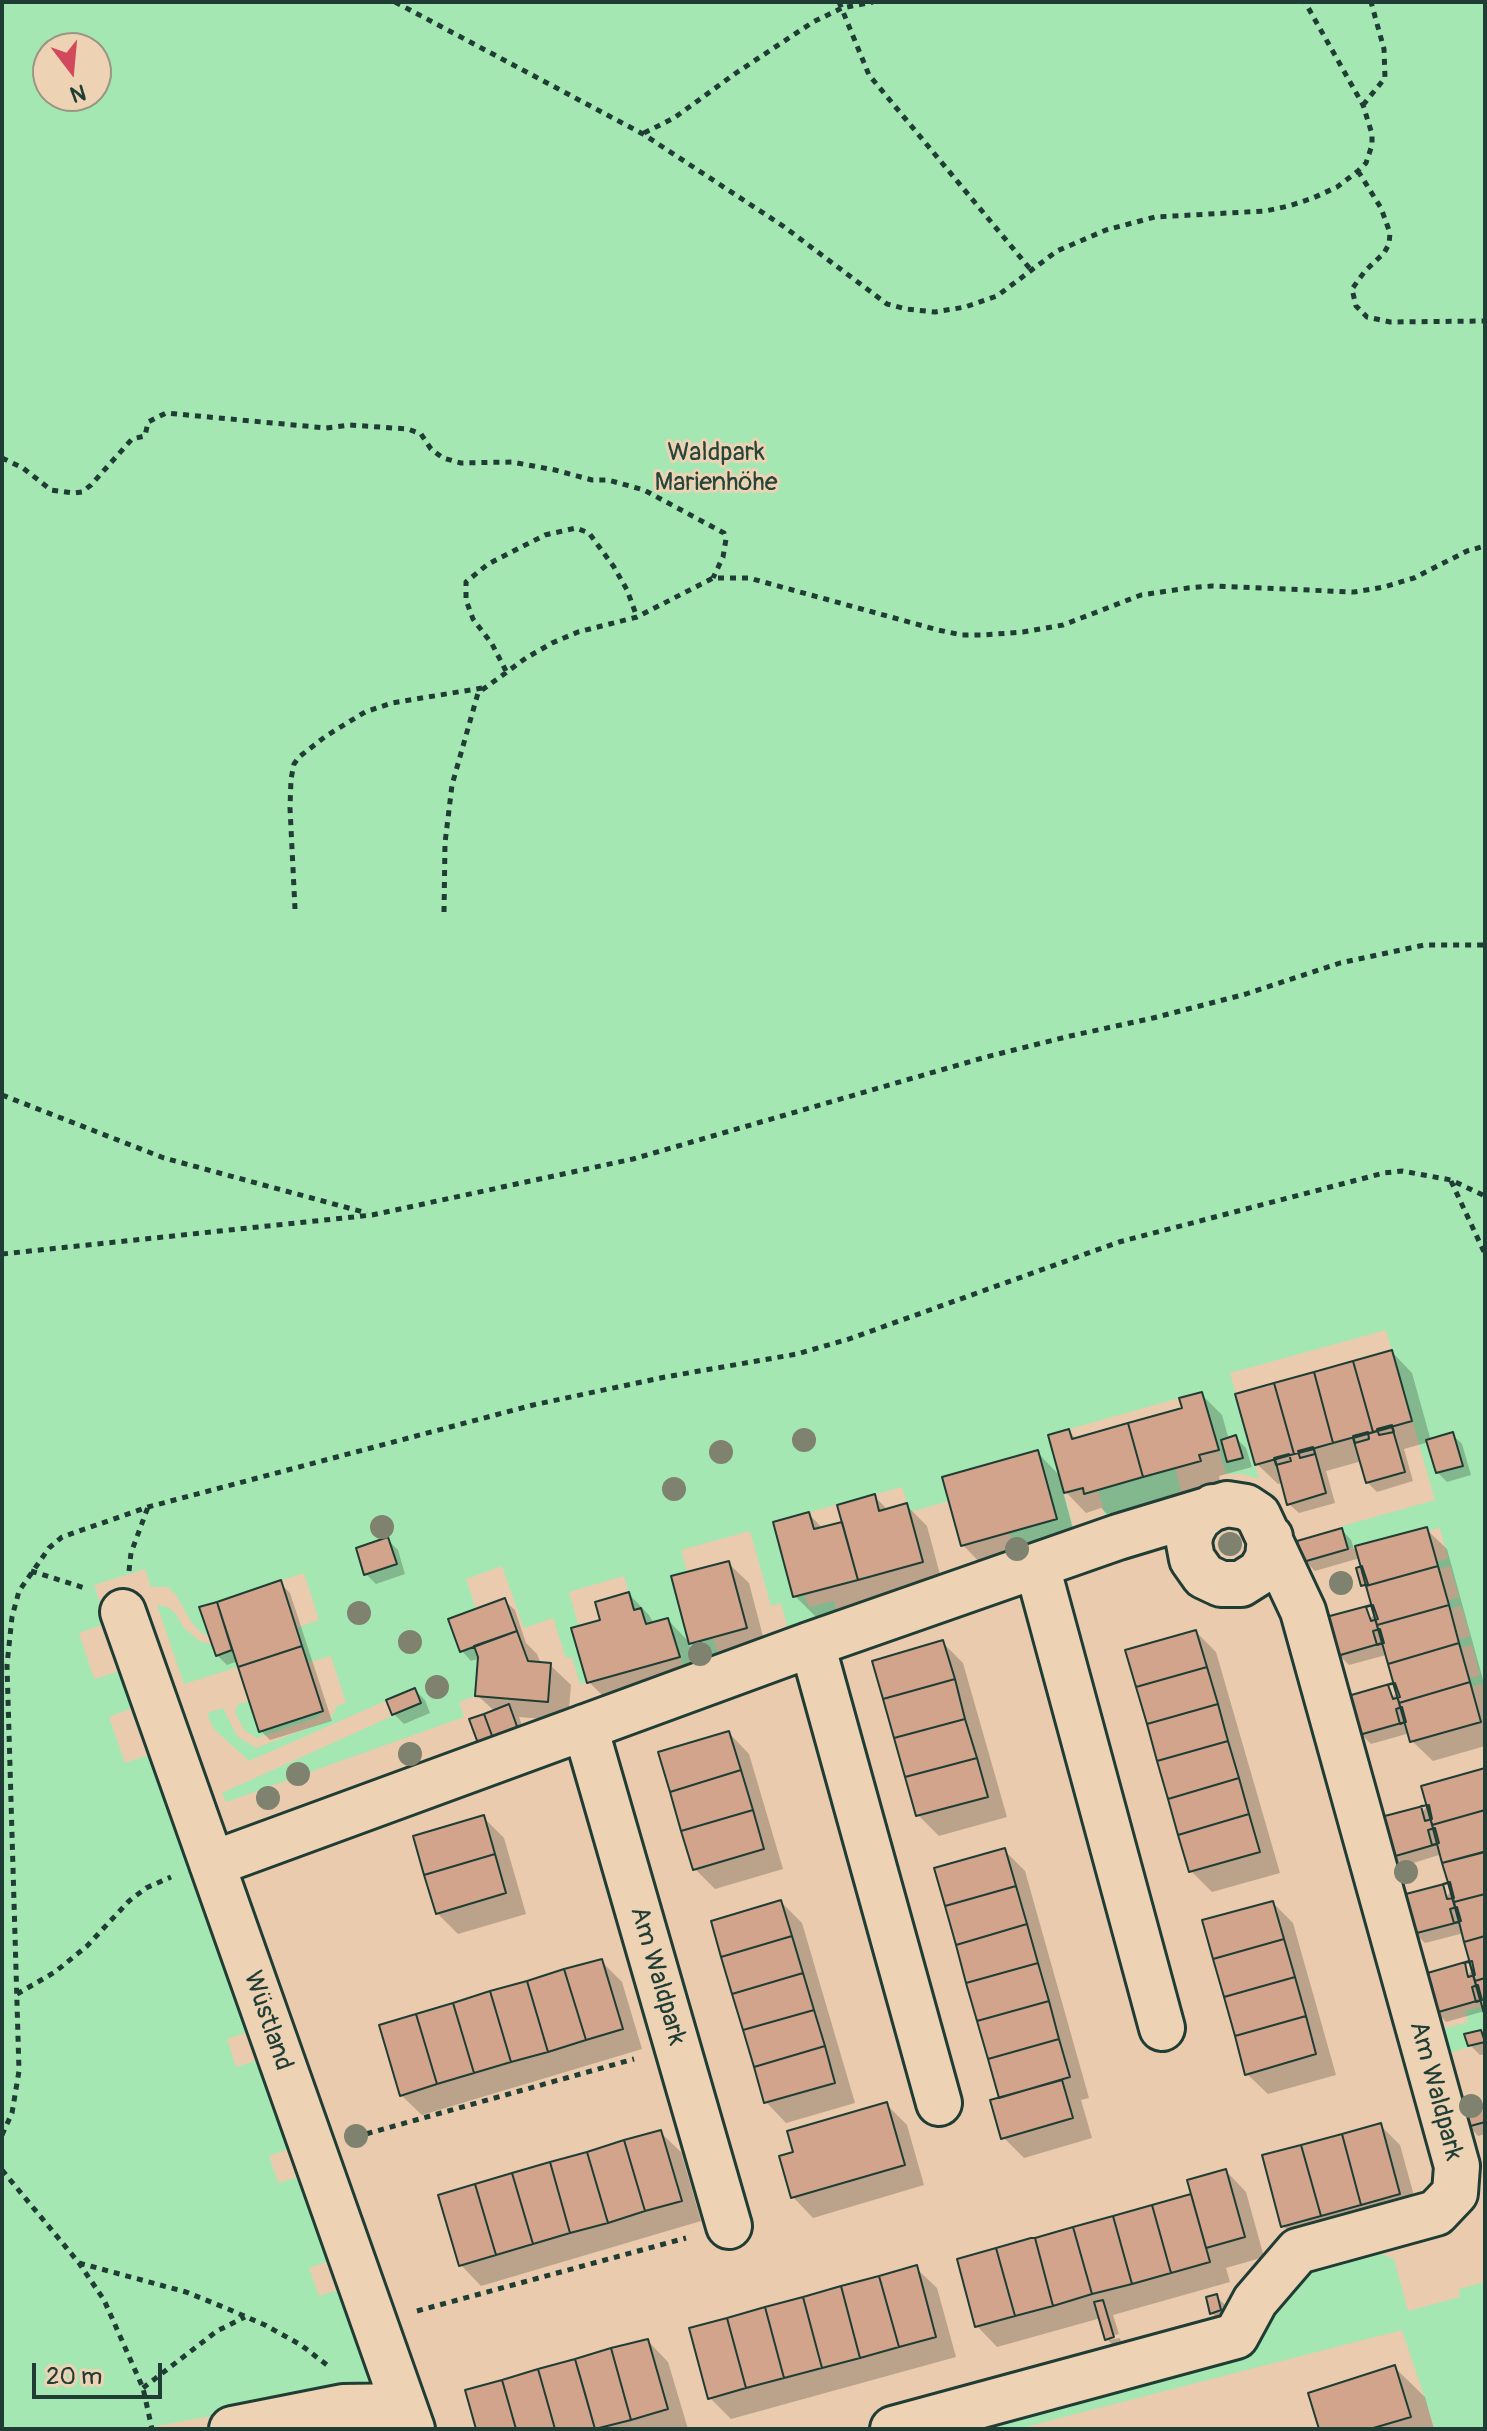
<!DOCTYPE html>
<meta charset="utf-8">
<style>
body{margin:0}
#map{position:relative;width:1487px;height:2431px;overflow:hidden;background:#eacbad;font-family:Pangolin,sans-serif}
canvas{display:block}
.frame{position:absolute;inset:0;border:4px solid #1f3d34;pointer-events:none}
.north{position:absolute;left:32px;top:32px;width:80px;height:80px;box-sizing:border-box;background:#edd2b4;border:2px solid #9b9681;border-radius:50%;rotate:164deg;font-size:22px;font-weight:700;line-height:32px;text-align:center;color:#1f3d34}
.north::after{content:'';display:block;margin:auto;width:28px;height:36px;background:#d1495b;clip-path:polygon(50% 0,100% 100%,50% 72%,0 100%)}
.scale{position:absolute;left:32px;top:2363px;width:130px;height:36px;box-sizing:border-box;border:4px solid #1f3d34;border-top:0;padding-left:10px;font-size:24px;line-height:28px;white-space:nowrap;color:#1f3d34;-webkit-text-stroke:6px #edd2b4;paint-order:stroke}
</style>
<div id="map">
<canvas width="1487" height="2431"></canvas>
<div class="frame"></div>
<div class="north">N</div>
<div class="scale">20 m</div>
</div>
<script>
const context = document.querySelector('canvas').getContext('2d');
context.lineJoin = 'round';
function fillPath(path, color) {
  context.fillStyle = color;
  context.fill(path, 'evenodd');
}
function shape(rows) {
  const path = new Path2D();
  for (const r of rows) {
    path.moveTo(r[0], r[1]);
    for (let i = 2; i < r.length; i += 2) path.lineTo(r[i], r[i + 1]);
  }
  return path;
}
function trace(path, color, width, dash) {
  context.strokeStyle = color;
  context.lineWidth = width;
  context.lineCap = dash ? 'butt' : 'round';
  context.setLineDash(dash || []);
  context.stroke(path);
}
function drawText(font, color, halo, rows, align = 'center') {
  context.font = font + ' Pangolin,sans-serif';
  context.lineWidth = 6;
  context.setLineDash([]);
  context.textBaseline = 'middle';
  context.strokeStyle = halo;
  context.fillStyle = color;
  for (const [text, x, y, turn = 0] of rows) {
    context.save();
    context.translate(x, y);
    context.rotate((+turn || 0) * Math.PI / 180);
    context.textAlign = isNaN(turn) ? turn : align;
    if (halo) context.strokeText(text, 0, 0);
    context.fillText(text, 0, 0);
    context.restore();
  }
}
const green = shape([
 [2,2,1485,2,1485,1693,1482,1684,1469,1688,1467,1679,1480,1675,1472,1645,1460,1648,1459,1644,1457,1644,1456,1640,1470,1636,1461,1606,1448,1610,1445,1601,1459,1597,1450,1566,1437,1570,1435,1562,1448,1558,1440,1528,1426,1531,1424,1527,1348,1549,1342,1526,1435,1500,1386,1330,1230,1373,1259,1479,1243,1474,1226,1474,1201,1392,1048,1435,1074,1530,1015,1551,990,1463,942,1477,949,1501,910,1512,902,1487,773,1522,793,1597,804,1594,809,1607,834,1601,838,1615,789,1633,781,1603,771,1606,750,1531,681,1550,687,1572,671,1577,689,1643,713,1638,720,1658,684,1672,680,1657,675,1658,648,1629,658,1663,650,1665,624,1576,569,1592,594,1680,580,1684,572,1657,566,1658,553,1618,524,1628,502,1566,466,1579,476,1609,448,1620,460,1652,474,1646,478,1657,475,1696,459,1702,464,1717,226,1802,222,1793,421,1703,415,1688,249,1761,213,1728,207,1713,223,1708,237,1736,256,1748,330,1720,337,1706,346,1703,331,1656,307,1663,296,1628,319,1620,304,1573,200,1607,209,1636,202,1633,192,1623,176,1595,168,1587,151,1587,145,1569,94,1585,107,1623,79,1633,94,1679,124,1670,137,1706,109,1717,125,1763,154,1753,254,2030,227,2039,236,2067,265,2058,296,2146,269,2156,278,2183,306,2175,337,2258,309,2268,319,2296,347,2287,383,2386,139,2429,2,2429],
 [48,48,96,48,96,96,48,96],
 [1174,1463,1181,1491,1106,1518,1096,1484],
 [157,1605,168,1607,176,1614,184,1628,201,1642,212,1644,216,1655,232,1650,238,1667,184,1684],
 [249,1701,259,1731,323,1711,319,1717,257,1738,244,1730,235,1712,238,1704],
 [1484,2006,1485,2043,1442,2055,1440,2030,1468,2022,1465,2011],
 [1374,2251,1394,2259,1408,2311,1460,2297,1459,2289,1485,2282,1485,2429,1435,2429,1402,2330,1017,2429,955,2429,1251,2351,1276,2311,1315,2268]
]);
const shadow = shape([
 [1392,1352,1412,1373,1431,1441,1452,1434,1462,1444,1471,1475,1447,1482,1437,1472,1429,1442,1404,1449,1413,1481,1377,1492,1367,1482,1362,1461,1326,1471,1335,1503,1299,1513,1289,1504,1283,1483,1278,1484,1257,1464],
 [1201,1394,1222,1415,1229,1440,1236,1438,1246,1448,1252,1467,1219,1476,1220,1481,1107,1514,1101,1508,1086,1513,1062,1488,1076,1540,983,1566,963,1545,1037,1452,1061,1477,1069,1431,1077,1440,1184,1409],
 [874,1496,889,1511,907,1506,927,1526,942,1582,816,1617,795,1596,809,1514,823,1529,844,1523],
 [1426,1529,1447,1549,1485,1687,1485,1746,1433,1761,1412,1741,1410,1733,1371,1744,1361,1734,1398,1691,1386,1655,1349,1665,1339,1655,1376,1612,1370,1592,1363,1585,1363,1568,1360,1558,1315,1571,1305,1561,1342,1530,1351,1540,1354,1549],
 [388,1540,398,1550,405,1574,376,1584,366,1574],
 [728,1563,749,1583,766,1648,712,1663,691,1643],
 [280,1583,290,1593,332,1721,270,1740,261,1731,238,1661,227,1665,217,1655,202,1609],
 [629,1594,649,1615,654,1624,668,1620,688,1641,699,1677,610,1703,589,1682,574,1630,602,1622],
 [505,1601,515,1610,526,1643,537,1654,541,1664,550,1665,571,1685,568,1721,519,1717,528,1742,477,1695,480,1658,471,1661,462,1651],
 [1196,1632,1216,1652,1280,1873,1212,1892,1191,1871],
 [943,1643,963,1663,1007,1817,939,1836,918,1815],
 [415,1690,425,1700,430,1713,404,1724,394,1714],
 [729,1733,749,1754,783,1869,715,1889,695,1869],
 [1485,1770,1485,2011,1446,2022,1437,2012,1474,1968,1464,1933,1425,1943,1415,1933,1452,1890,1442,1854,1404,1866,1394,1856,1426,1807],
 [483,1817,504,1838,526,1914,458,1934,437,1913],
 [1004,1850,1025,1871,1089,2098,1081,2100,1092,2138,1024,2158,1003,2137,1002,2099],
 [781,1902,802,1923,855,2103,786,2123,766,2102],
 [1273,1903,1293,1923,1336,2075,1268,2094,1247,2074],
 [601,1961,622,1982,642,2049,422,2115,401,2095],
 [1480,2032,1485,2036,1485,2054,1480,2055,1470,2045],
 [886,2104,907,2125,924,2185,813,2218,793,2197,796,2154],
 [1485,2109,1485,2134,1478,2136,1469,2126],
 [1380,2125,1400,2145,1419,2214,1304,2246,1283,2226],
 [660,2132,681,2152,701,2221,481,2286,461,2265],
 [1226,2171,1246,2192,1264,2257,1226,2268,1230,2282,1113,2315,1119,2334,1110,2336,1110,2340,1120,2338,1122,2347,1117,2349,1107,2339,1101,2318,997,2347,977,2326,1194,2196],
 [916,2268,937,2288,956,2357,731,2419,710,2398],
 [1216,2296,1226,2306,1230,2320,1221,2322,1212,2313],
 [648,2341,668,2362,688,2429,479,2429],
 [1394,2367,1425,2397,1434,2429,1321,2429]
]);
const building = shape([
 [1392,1350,1412,1421,1373,1432,1353,1361,1392,1350],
 [1353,1361,1373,1432,1333,1443,1314,1372,1353,1361],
 [1314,1372,1333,1443,1294,1454,1274,1383,1314,1372],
 [1274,1383,1294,1454,1255,1465,1235,1394,1274,1383],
 [1202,1392,1219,1450,1199,1455,1201,1461,1143,1477,1128,1423,1182,1408,1179,1398,1202,1392],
 [1128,1423,1143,1477,1084,1494,1083,1488,1064,1493,1048,1435,1069,1429,1072,1439,1128,1423],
 [1392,1425,1394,1432,1379,1435,1377,1429,1392,1425],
 [1392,1427,1405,1472,1366,1483,1353,1438,1392,1427],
 [1368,1432,1369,1439,1355,1443,1353,1436,1368,1432],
 [1453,1432,1463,1466,1436,1473,1426,1440,1453,1432],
 [1236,1435,1243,1458,1227,1462,1221,1440,1236,1435],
 [1313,1447,1315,1454,1300,1458,1298,1451,1313,1447],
 [1314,1449,1326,1493,1287,1505,1275,1459,1314,1449],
 [1038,1450,1057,1519,961,1546,942,1477,1038,1450],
 [1289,1454,1291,1461,1276,1465,1274,1458,1289,1454],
 [875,1494,879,1511,907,1503,923,1562,858,1580,837,1505,875,1494],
 [809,1512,814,1529,842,1522,858,1580,793,1597,773,1522,809,1512],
 [1427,1527,1438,1566,1366,1586,1355,1546,1427,1527],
 [1342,1528,1348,1549,1303,1562,1297,1541,1342,1528],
 [388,1537,397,1564,364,1575,356,1548,388,1537],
 [729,1561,747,1628,689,1644,671,1576,729,1561],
 [1362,1566,1368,1584,1361,1586,1356,1568,1362,1566],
 [1438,1566,1449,1605,1377,1625,1366,1586,1438,1566],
 [281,1580,302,1646,238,1667,217,1602,281,1580],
 [629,1592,634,1610,641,1608,646,1624,668,1618,680,1657,587,1683,571,1628,600,1620,595,1602,629,1592],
 [505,1598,517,1631,460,1652,448,1619,505,1598],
 [217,1602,232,1650,216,1656,199,1607,217,1602],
 [1371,1605,1382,1643,1337,1656,1326,1617,1371,1605],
 [1373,1605,1378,1619,1371,1621,1366,1607,1373,1605],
 [1449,1605,1459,1643,1388,1664,1377,1625,1449,1605],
 [1380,1629,1384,1643,1377,1645,1373,1631,1380,1629],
 [1196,1630,1207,1667,1136,1687,1125,1650,1196,1630],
 [517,1631,528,1661,551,1663,548,1702,475,1696,478,1657,474,1646,517,1631],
 [943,1640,955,1679,883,1699,872,1661,943,1640],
 [1459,1643,1470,1682,1399,1703,1388,1664,1459,1643],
 [302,1646,323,1711,259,1732,238,1667,302,1646],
 [1207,1667,1218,1704,1147,1724,1136,1687,1207,1667],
 [955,1679,965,1719,894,1738,883,1699,955,1679],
 [1470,1682,1481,1722,1410,1742,1399,1703,1470,1682],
 [1393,1683,1405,1722,1359,1735,1348,1696,1393,1683],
 [1395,1683,1400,1697,1393,1699,1388,1685,1395,1683],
 [415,1688,421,1703,392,1715,386,1700,415,1688],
 [509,1704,519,1732,494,1741,484,1714,509,1704],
 [1218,1704,1228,1741,1157,1761,1147,1724,1218,1704],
 [1402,1707,1406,1722,1400,1724,1396,1709,1402,1707],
 [484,1714,494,1741,479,1746,469,1719,484,1714],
 [965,1719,977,1758,905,1777,894,1738,965,1719],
 [729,1731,741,1770,670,1792,658,1752,729,1731],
 [1228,1741,1239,1778,1168,1799,1157,1761,1228,1741],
 [977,1758,988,1797,916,1816,905,1777,977,1758],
 [1485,1768,1485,1810,1432,1825,1421,1786,1485,1768],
 [741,1770,753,1810,681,1831,670,1792,741,1770],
 [1239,1778,1249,1814,1178,1835,1168,1799,1239,1778],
 [1427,1805,1437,1844,1392,1857,1381,1817,1427,1805],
 [1429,1805,1432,1819,1425,1821,1421,1806,1429,1805],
 [753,1810,764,1849,693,1870,681,1831,753,1810],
 [1485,1810,1485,1852,1442,1863,1432,1825,1485,1810],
 [1249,1814,1260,1852,1189,1872,1178,1835,1249,1814],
 [484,1815,495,1854,424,1875,413,1836,484,1815],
 [1435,1828,1439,1843,1432,1845,1428,1830,1435,1828],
 [1005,1848,1016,1886,945,1906,934,1868,1005,1848],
 [1483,1852,1485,1852,1485,1894,1454,1902,1442,1863,1483,1852],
 [495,1854,506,1893,436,1914,424,1875,495,1854],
 [1450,1882,1454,1898,1447,1899,1443,1884,1450,1882],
 [1448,1883,1459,1922,1413,1934,1402,1895,1448,1883],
 [1016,1886,1027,1924,956,1945,945,1906,1016,1886],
 [1485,1894,1485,1936,1464,1942,1454,1902,1485,1894],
 [781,1900,792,1936,721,1957,711,1921,781,1900],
 [1273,1901,1284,1939,1213,1959,1202,1920,1273,1901],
 [1457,1907,1461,1921,1454,1923,1450,1909,1457,1907],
 [1027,1924,1038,1963,966,1983,956,1945,1027,1924],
 [792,1936,803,1973,732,1994,721,1957,792,1936],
 [1485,1936,1485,1978,1475,1981,1464,1942,1485,1936],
 [1284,1939,1295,1977,1224,1997,1213,1959,1284,1939],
 [602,1959,623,2029,586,2040,564,1969,602,1959],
 [1469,1961,1480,2000,1435,2013,1424,1974,1469,1961],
 [1472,1961,1475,1975,1468,1977,1465,1963,1472,1961],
 [1038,1963,1049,2001,977,2021,966,1983,1038,1963],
 [564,1969,586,2040,548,2052,527,1981,564,1969],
 [803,1973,814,2010,743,2030,732,1994,803,1973],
 [1295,1977,1306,2016,1235,2036,1224,1997,1295,1977],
 [1485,1978,1485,2017,1475,1981,1485,1978],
 [527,1981,548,2052,511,2062,490,1991,527,1981],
 [1478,1985,1482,2000,1476,2002,1472,1987,1478,1985],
 [490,1991,511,2062,474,2073,453,2003,490,1991],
 [1049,2001,1059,2039,988,2059,977,2021,1049,2001],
 [453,2003,474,2073,437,2084,416,2014,453,2003],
 [814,2010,825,2046,754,2067,743,2030,814,2010],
 [416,2014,437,2084,400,2096,379,2025,416,2014],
 [1306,2016,1316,2054,1245,2075,1235,2036,1306,2016],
 [1481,2030,1485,2042,1468,2046,1464,2034,1481,2030],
 [1059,2039,1070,2077,999,2098,988,2059,1059,2039],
 [825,2046,835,2083,764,2103,754,2067,825,2046],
 [1062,2080,1073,2118,1001,2139,990,2100,1062,2080],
 [887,2102,905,2165,791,2198,779,2156,793,2152,787,2131,887,2102],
 [1485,2107,1485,2122,1467,2127,1463,2113,1485,2107],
 [1381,2123,1400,2194,1361,2205,1342,2134,1381,2123],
 [661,2130,682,2201,645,2211,624,2140,661,2130],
 [1342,2134,1361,2205,1321,2216,1301,2145,1342,2134],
 [624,2140,645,2211,608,2223,587,2152,624,2140],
 [1301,2145,1321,2216,1281,2227,1262,2155,1301,2145],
 [587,2152,608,2223,570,2233,550,2162,587,2152],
 [550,2162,570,2233,533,2244,512,2173,550,2162],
 [1226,2169,1245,2237,1206,2248,1187,2180,1226,2169],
 [512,2173,533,2244,496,2255,475,2184,512,2173],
 [475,2184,496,2255,459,2266,438,2195,475,2184],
 [1191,2194,1210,2262,1171,2273,1152,2205,1191,2194],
 [1152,2205,1171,2273,1132,2284,1113,2216,1152,2205],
 [1113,2216,1132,2284,1092,2294,1073,2227,1113,2216],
 [1073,2227,1092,2294,1053,2306,1035,2238,1073,2227],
 [1031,2238,1035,2238,1053,2306,1015,2316,996,2248,1031,2238],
 [996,2248,1015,2316,975,2327,957,2259,996,2248],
 [917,2265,936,2337,899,2347,879,2276,917,2265],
 [879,2276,899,2347,860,2358,841,2286,879,2276],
 [841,2286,860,2358,822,2368,803,2297,841,2286],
 [1217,2294,1221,2310,1210,2314,1206,2297,1217,2294],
 [803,2297,822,2368,784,2378,765,2307,803,2297],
 [1103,2300,1114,2337,1105,2340,1094,2302,1103,2300],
 [765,2307,784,2378,746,2388,727,2318,765,2307],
 [727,2318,746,2388,708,2399,689,2328,727,2318],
 [648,2339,668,2409,631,2420,611,2348,648,2339],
 [611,2348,631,2420,595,2429,575,2359,611,2348],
 [575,2359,584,2390,595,2429,555,2429,538,2369,575,2359],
 [1395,2365,1411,2417,1370,2429,1319,2429,1308,2393,1395,2365],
 [538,2369,555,2429,516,2429,502,2380,538,2369],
 [502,2380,516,2429,476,2429,465,2390,502,2380]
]);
const path = shape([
 [395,2,643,134,783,226,887,304,906,309,935,312,965,307,997,296,1057,251,1106,230,1155,217,1265,211,1289,206,1313,198,1337,187,1358,171,1366,163,1372,145,1372,134,1363,105,1305,2],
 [839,2,869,75,1031,270],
 [1363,105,1385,78,1384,49,1371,2],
 [644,133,674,118,736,73,813,22,842,8,873,2],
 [1358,171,1381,208,1390,233,1389,244,1384,253,1365,271,1352,289,1356,306,1367,317,1390,322,1485,321],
 [2,458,23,468,51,490,74,493,82,492,91,485,132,439,145,436,148,422,166,413,326,428,350,425,408,429,421,434,431,449,443,458,461,463,512,462,555,470,592,480,608,480,644,490,724,533,726,539,723,557,713,578],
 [506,671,492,644,473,619,466,600,466,582,488,564,545,535,576,528,589,533,614,567,627,590,637,617],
 [295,909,290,808,291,779,294,764,299,757,326,736,365,712,392,703,482,688],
 [444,912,445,843,452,785,478,693,526,658,552,643,578,632,637,617,713,578,749,578,938,630,962,635,983,635,1023,632,1063,625,1141,595,1188,588,1212,586,1354,592,1384,587,1414,578,1467,551,1485,546],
 [2,1095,164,1158,367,1213],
 [1451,1181,1485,1254],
 [2,1254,372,1215,633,1159,986,1057,1070,1036,1153,1018,1246,994,1340,963,1424,945,1485,945],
 [31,1571,88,1589],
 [129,1571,131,1553,148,1507],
 [17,1994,55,1972,87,1946,129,1901,146,1888,171,1877],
 [2,2135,12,2113,19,2071,7,1665,12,1617,19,1591,49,1548,62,1537,148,1507,533,1405,665,1377,797,1354,849,1339,1119,1242,1384,1173,1402,1171,1451,1180,1485,1196],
 [355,2137,634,2059],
 [2,2170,79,2263,104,2300,143,2388,152,2429],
 [79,2263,186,2292,228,2309,265,2325,301,2345,327,2365],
 [417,2311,686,2238],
 [143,2388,217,2331,245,2317]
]);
const minor = shape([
 [1213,1507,1198,1519,1191,1532,1189,1543,1192,1559,1204,1576,1221,1584,1241,1584,1260,1572,1268,1558,1270,1537],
 [1037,1566,1162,2028],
 [123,1612,412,2429],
 [812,1644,939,2103],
 [585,1727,729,2226],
 [212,1864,812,1644,1118,1537,1227,1504,1246,1507,1258,1515,1303,1611,1457,2166,1455,2193,1436,2213,1298,2251,1255,2301,1236,2336,893,2429],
 [232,2429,343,2407,403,2406]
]);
const trees = [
 [804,1440],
 [721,1452],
 [674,1489],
 [382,1527],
 [1230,1544],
 [1017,1549],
 [1341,1583],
 [359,1613],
 [410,1642],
 [700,1654],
 [437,1687],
 [410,1754],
 [298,1774],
 [268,1798],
 [1406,1872],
 [1471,2106],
 [356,2136]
];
const parkNames = [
 ["Waldpark",716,453],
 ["Marienhöhe",716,483]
];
const streetNames = [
 ["Am Waldpark",657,1976,74],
 ["Wüstland",267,2021,71],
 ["Am Waldpark",1435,2091,75]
];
fillPath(green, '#a4e7b2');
fillPath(shadow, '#0003');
fillPath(building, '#d1a48b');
trace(building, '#1f3d34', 2);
trace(minor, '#1f3d34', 50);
trace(path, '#1f3d34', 5, [6, 6]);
trace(minor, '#edd2b4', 44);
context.fillStyle = '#7e826e';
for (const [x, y] of trees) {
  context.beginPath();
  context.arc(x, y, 12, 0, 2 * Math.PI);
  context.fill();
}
drawText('26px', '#26463a', '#edd2b4', parkNames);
drawText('26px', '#1f3d34', '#edd2b4', streetNames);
</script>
